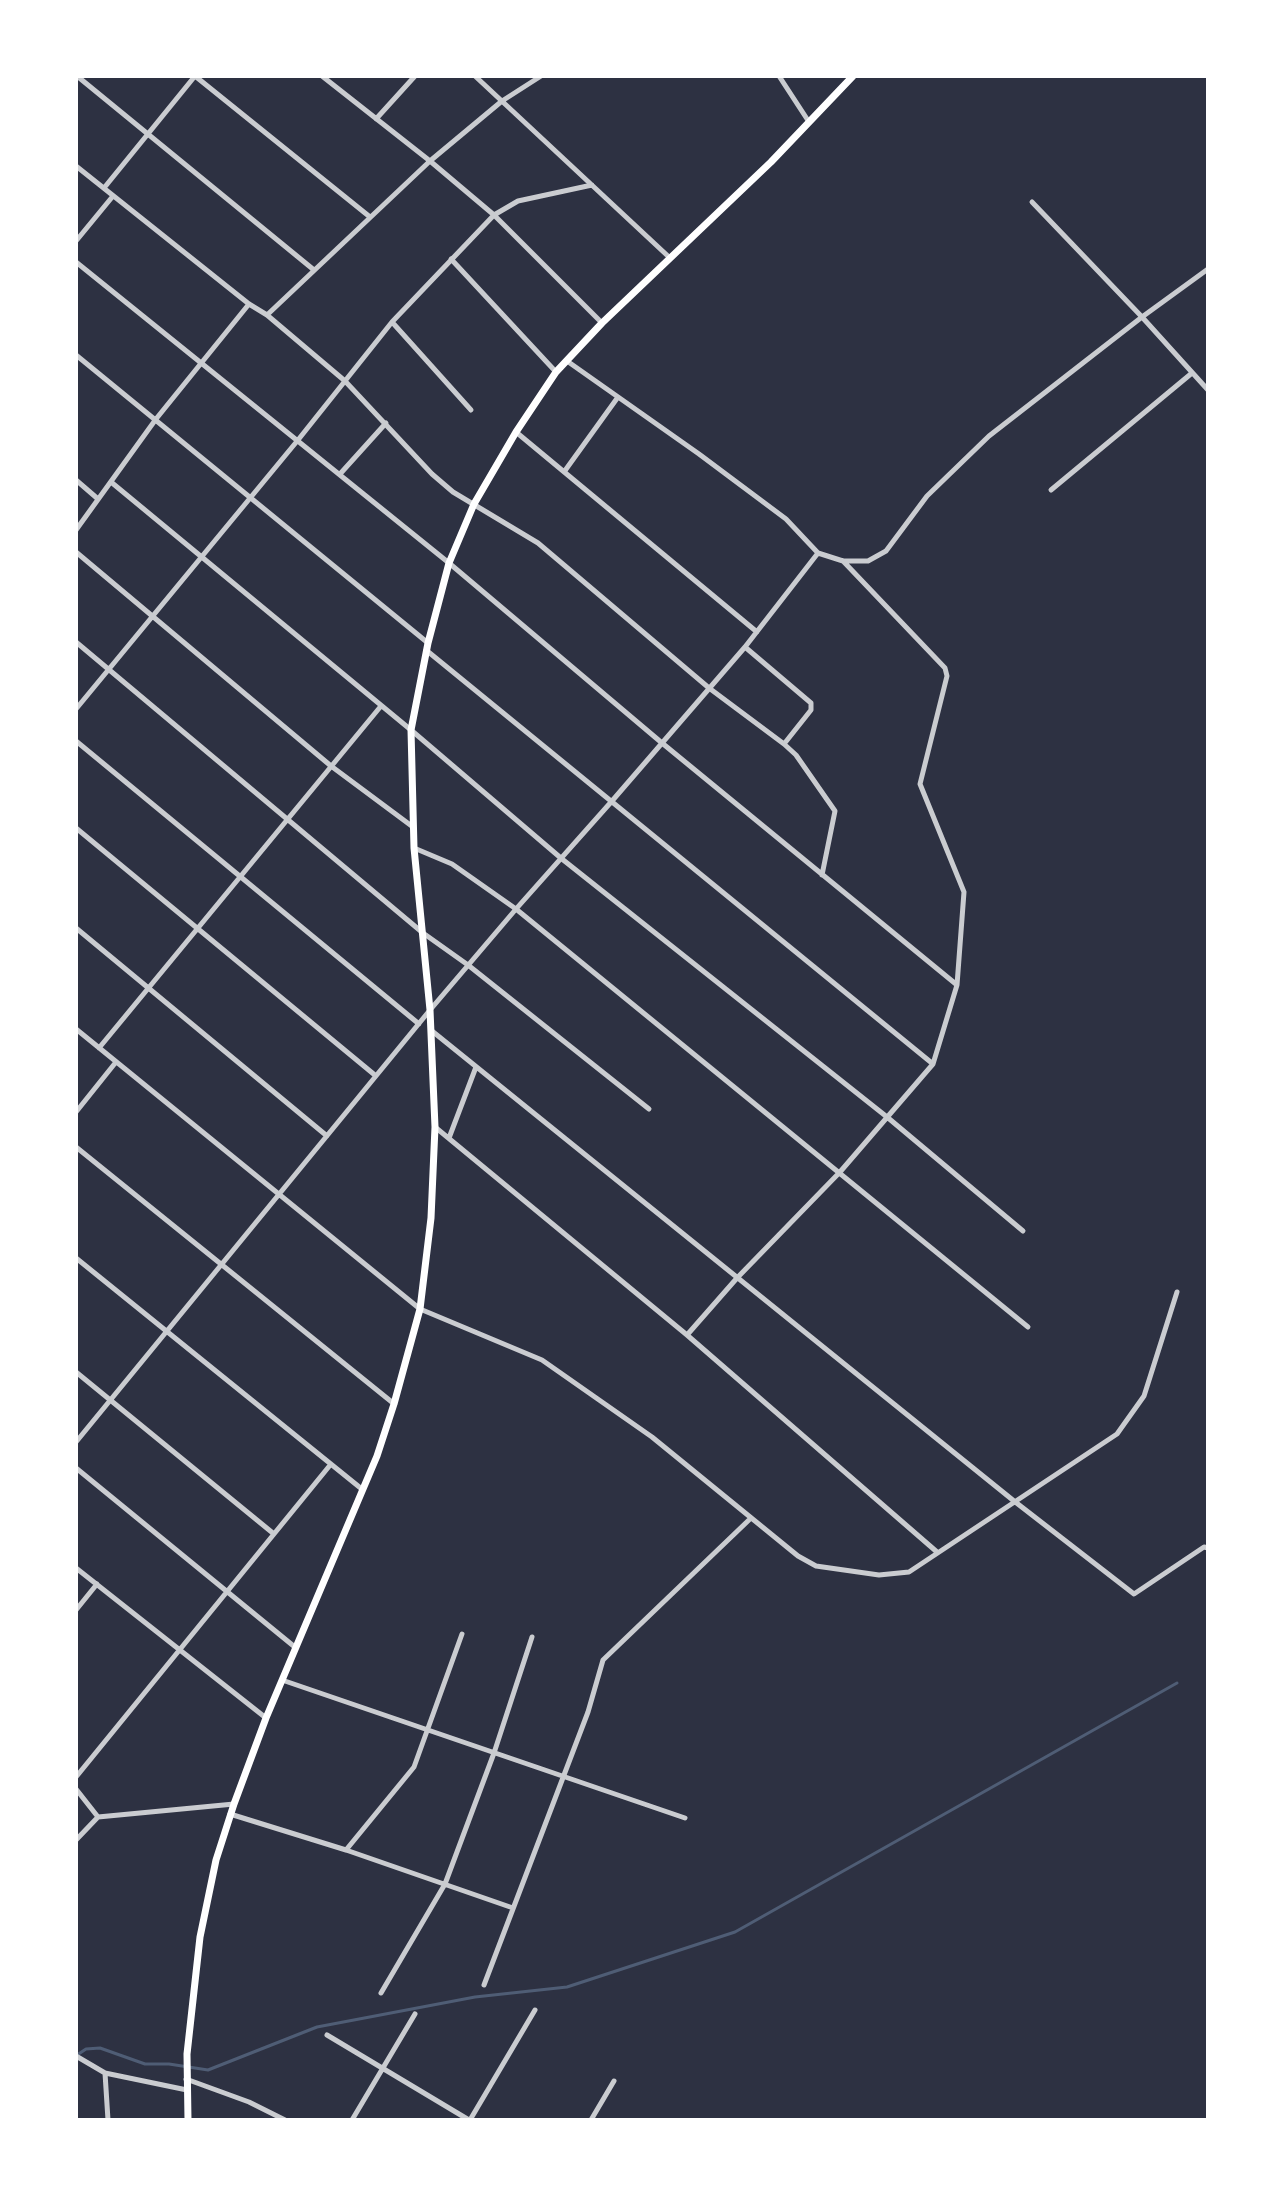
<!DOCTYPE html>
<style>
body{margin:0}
#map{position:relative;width:1284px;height:2196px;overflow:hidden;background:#2d3142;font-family:Raleway,sans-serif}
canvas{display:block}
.frame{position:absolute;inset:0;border:78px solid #fff;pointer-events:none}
</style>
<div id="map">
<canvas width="1284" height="2196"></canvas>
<div class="frame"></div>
</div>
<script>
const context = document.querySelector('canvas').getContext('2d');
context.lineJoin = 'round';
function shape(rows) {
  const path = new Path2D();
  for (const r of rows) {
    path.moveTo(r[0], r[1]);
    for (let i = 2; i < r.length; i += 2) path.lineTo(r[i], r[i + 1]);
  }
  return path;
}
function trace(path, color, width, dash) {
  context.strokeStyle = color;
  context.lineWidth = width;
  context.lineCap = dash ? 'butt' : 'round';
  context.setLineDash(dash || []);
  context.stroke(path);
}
const stream = shape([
 [77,2055,86,2049,100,2048,145,2064,169,2064,208,2070,317,2027,475,1997,567,1987,735,1932,1177,1683]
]);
const minor = shape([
 [77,76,314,270],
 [195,76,370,217],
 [322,76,430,161,494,215,602,323],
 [475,76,670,258],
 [779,76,809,122],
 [376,119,415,76],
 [76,166,249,304,267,315,345,381,432,474,453,492,538,543,709,688,784,744,796,755,835,811,822,875],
 [104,188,195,76],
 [1032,202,1142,317,1208,390],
 [76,241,113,196],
 [451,259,556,372],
 [76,262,449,563,662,743,957,985],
 [267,315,430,161,502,101,541,76],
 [392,322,471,410],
 [76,355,428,643],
 [567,361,699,454,786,519,818,553,843,561,868,561,886,551,927,496,989,436,1142,317,1208,269],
 [516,432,757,632],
 [564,472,618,397],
 [340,474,386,423],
 [76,480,98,499],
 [111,482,411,730,562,859,887,1117,1023,1231],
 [1051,490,1192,373],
 [76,530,156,419,249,304],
 [76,552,331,766,413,827],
 [76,642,423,933,468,965,649,1109],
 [745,647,811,703,811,710,784,744],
 [426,650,933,1064],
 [76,709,298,440,392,322,494,215,518,201,592,185],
 [76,741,419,1024],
 [76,828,376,1076],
 [414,848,452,864,516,909,1028,1327],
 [76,928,327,1136],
 [76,1029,420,1309,542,1360,652,1437,798,1556,816,1566,879,1575,909,1572,1117,1434,1144,1396,1177,1292],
 [432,1031,1014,1501,1134,1594,1204,1547,1208,1548],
 [99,1048,381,706],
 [76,1112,116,1062],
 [435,1127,687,1335,937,1552],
 [449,1138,476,1067],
 [76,1147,393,1403],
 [76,1258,363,1490],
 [687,1335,737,1278,840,1172,933,1064,957,985,964,892,920,784,947,676,945,668,843,561],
 [76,1372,274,1534],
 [76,1442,430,1010,516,909,612,801,745,647,818,553],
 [76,1468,296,1648],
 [76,1568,266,1718],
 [76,1610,97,1584],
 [282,1680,685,1818],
 [76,1777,331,1464],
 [76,1789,98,1817],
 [230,1814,346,1850,513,1908],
 [76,1840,98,1817,234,1804],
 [346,1850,414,1767,462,1634],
 [484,1985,588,1712,603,1660,751,1518],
 [381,1993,445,1884,494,1753,532,1637],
 [327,2035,469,2120],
 [76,2056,105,2073,187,2090],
 [105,2073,108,2120],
 [186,2079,249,2102,285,2120],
 [352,2120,415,2014],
 [470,2120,535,2010],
 [591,2120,614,2081]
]);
const primary = shape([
 [188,2120,187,2054,200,1937,216,1860,234,1804,266,1718,377,1456,394,1404,420,1309,431,1218,435,1127,430,1010,414,848,411,730,428,643,449,563,474,504,516,432,556,372,602,323,771,162,853,76]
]);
trace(stream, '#4f5d75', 3);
trace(minor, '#caccd0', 5);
trace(primary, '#fff', 7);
</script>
